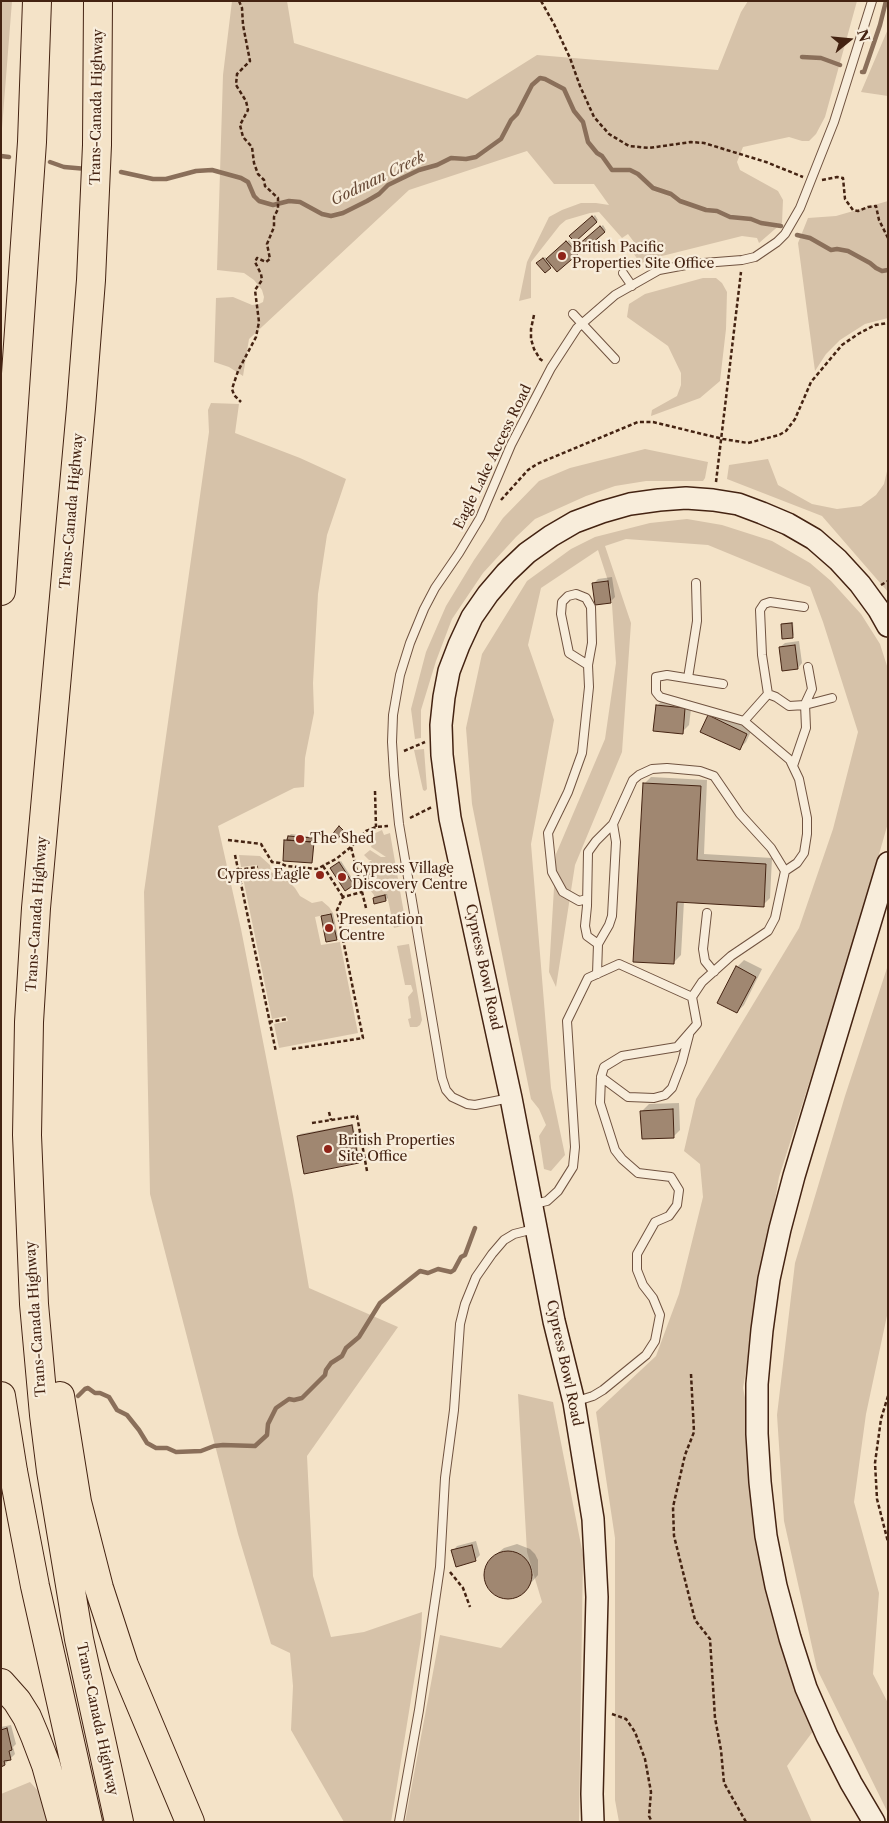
<!DOCTYPE html>
<style>
body{margin:0}
#map{position:relative;width:889px;height:1823px;overflow:hidden;background:#f4e3c8;font-family:"Libre Caslon Text",serif}
canvas{display:block}
.frame{position:absolute;inset:0;border:2px solid #442312;pointer-events:none}
.north{position:absolute;left:824px;top:15px;width:50px;height:50px;-webkit-text-stroke:4px #f8eddb;paint-order:stroke;rotate:73deg;font-size:14px;font-weight:700;line-height:20px;text-align:center;color:#442312}
.north::after{content:'';display:block;margin:auto;width:18px;height:22px;background:#442312;clip-path:polygon(50% 0,100% 100%,50% 72%,0 100%)}
</style>
<div id="map">
<canvas width="889" height="1823"></canvas>
<div class="frame"></div>
<div class="north">N</div>
</div>
<script>
const context = document.querySelector('canvas').getContext('2d');
context.lineJoin = 'round';
function fillPath(path, color) {
  context.fillStyle = color;
  context.fill(path, 'evenodd');
}
function shape(rows) {
  const path = new Path2D();
  for (const r of rows) {
    if (r.length === 3) {
      path.moveTo(r[0] + r[2], r[1]);
      path.arc(r[0], r[1], r[2], 0, 2 * Math.PI);
      continue;
    }
    path.moveTo(r[0], r[1]);
    for (let i = 2; i < r.length; i += 2) path.lineTo(r[i], r[i + 1]);
  }
  return path;
}
function trace(path, color, width, dash) {
  context.strokeStyle = color;
  context.lineWidth = width;
  context.lineCap = dash ? 'butt' : 'round';
  context.setLineDash(dash || []);
  context.stroke(path);
}
function drawText(font, color, halo, rows, align = 'center') {
  context.font = font + ' "Libre Caslon Text",serif';
  context.lineWidth = 4.5;
  context.setLineDash([]);
  context.textBaseline = 'middle';
  context.strokeStyle = halo;
  context.fillStyle = color;
  for (const [text, x, y, turn = 0] of rows) {
    context.save();
    context.translate(x, y);
    context.rotate((+turn || 0) * Math.PI / 180);
    context.textAlign = isNaN(turn) ? turn : align;
    if (halo) context.strokeText(text, 0, 0);
    context.fillText(text, 0, 0);
    context.restore();
  }
}
const green = shape([
 [1,1,12,1,1,141],
 [232,1,287,1,294,43,467,99,537,55,718,70,741,12,748,1,857,1,825,117,816,134,809,141,802,141,789,137,743,147,737,162,740,170,778,191,783,200,782,223,759,243,757,238,742,236,646,260,641,264,631,250,637,246,628,234,622,238,599,212,590,213,566,220,560,225,531,262,531,298,519,301,527,262,549,217,562,210,581,203,596,203,609,205,594,184,554,184,527,151,409,190,249,339,243,376,229,367,214,362,216,298,233,297,252,305,259,304,263,302,264,297,262,290,254,280,244,273,217,270,223,75],
 [888,29,888,96,861,92],
 [888,201,888,318,865,324,840,340,826,354,815,371,798,243,808,218,836,216],
 [703,278,716,278,722,283,727,292,726,329,720,381,700,398,651,416,652,410,677,396,681,385,681,373,668,346,627,317,629,304,645,294],
 [211,403,239,404,235,433,300,458,346,479,327,535,318,594,313,683,314,713,305,758,304,787,294,788,218,826,241,929,293,1195,309,1288,398,1327,307,1456,313,1576,331,1637,364,1632,422,1612,421,1638,391,1822,344,1822,291,1730,293,1686,290,1653,271,1644,238,1534,150,1194,144,892,209,432,208,410],
 [645,449,708,462,705,478,703,481,646,481,615,486,586,496,535,519,516,537,483,573,452,619,436,661,421,710,421,738,415,739,411,709,426,652,446,606,474,560,503,518,539,481,570,468],
 [768,459,778,485,812,504,837,509,861,506,876,495,884,484,888,467,888,592,822,516,727,479,729,465],
 [687,519,722,525,772,541,810,563,831,581,861,614,880,644,888,669,888,823,851,952,779,1177,743,1388,814,1730,787,1766,812,1822,619,1822,615,1800,615,1538,596,1412,656,1356,679,1294,703,1197,700,1164,684,1151,696,1099,799,928,833,829,858,732,823,622,810,587,708,545,626,539,605,546,631,623,622,752,575,865,556,987,549,972,556,854,605,739,616,663,611,590,598,550,541,588,528,645,554,720,531,844,551,1088,565,1155,551,1171,544,1169,539,1136,546,1125,539,1109,531,1099,472,804,466,728,482,654,527,581,571,549,595,537,650,523],
 [424,749,427,789,425,791,423,790,414,750],
 [382,830,384,835,390,833,406,925,394,928,387,895,374,897,374,895,370,890,370,886,376,880,369,862,372,860,369,860,364,855,370,850,381,857,386,857,371,847,372,843,367,839,369,836],
 [239,855,260,856,270,865,271,872,287,880,295,888,300,896,312,903,322,901,329,907,333,913,315,917,321,945,340,942,358,1033,279,1048,274,1024,288,1021,286,1016,272,1019,242,873,258,870,258,867,257,865,241,867],
 [409,944,422,1020,420,1025,417,1027,410,1027,408,1019,411,1018,408,997,413,991,411,985,405,985,397,946],
 [888,965,888,1311,866,1414,854,1502,879,1593,873,1674,888,1703,888,1813,817,1669,784,1521,777,1415,795,1263,845,1096],
 [518,1394,553,1402,583,1555,579,1822,405,1822,440,1635,501,1648,542,1602,527,1552],
 [30,1782,40,1793,50,1822,1,1822,1,1794]
]);
const shadow = shape([
 [595,215,598,220,575,240,571,236],
 [603,225,606,230,583,250,579,245],
 [569,240,579,251,557,270,552,265,545,272,538,263,545,257,547,259],
 [612,577,615,597,610,602,594,583,598,579],
 [793,622,794,635,792,637,782,624,784,623],
 [799,641,802,663,798,668,780,647,785,643],
 [664,698,692,701,689,725,682,732,657,706],
 [716,709,753,727,746,742,739,749,709,716],
 [651,777,707,780,704,854,772,858,770,898,763,905,684,901,681,955,674,962,644,784],
 [291,834,314,837,313,860,311,862,284,860,285,840],
 [341,861,355,883,353,884,334,867],
 [369,864,375,875,369,879,366,866],
 [387,894,388,898,386,900,375,902,374,898,376,896],
 [333,913,338,937,336,939,322,916],
 [744,960,762,969,744,1005,737,1012,737,967],
 [679,1103,680,1130,673,1137,642,1111,649,1104],
 [353,1124,360,1160,358,1162,298,1136,300,1134],
 [476,1541,480,1555,475,1560,453,1551,457,1546],
 [517,1544,530,1549,535,1554,538,1560,538,1575,521,1594,507,1598,500,1596,489,1587,486,1573,491,1560,499,1552,504,1548],
 [11,1725,16,1744,13,1747,15,1754,5,1764,1,1765,1,1727]
]);
const stream = shape([
 [802,57,821,58,840,65],
 [862,72,864,72,880,25,886,1],
 [1,156,9,157],
 [50,162,64,167,87,169],
 [121,172,153,179,166,179,196,171,212,170,241,178,248,182,254,196,259,201,273,205,289,201,300,202,322,214,331,216,343,213,367,201,379,194,388,185,419,170,437,165,451,158,466,159,476,157,501,139,511,120,517,114,532,85,540,78,545,79,564,89,574,111,583,122,588,142,597,153,602,156,612,170,630,170,638,174,653,188,671,194,680,201,706,210,717,211,730,217,751,219,761,223,781,226],
 [797,235,810,238,831,250,837,249,848,251,870,263,876,268,882,271,888,270],
 [78,1396,85,1389,88,1388,95,1393,100,1393,109,1397,117,1410,127,1415,139,1430,147,1443,156,1448,167,1448,176,1452,201,1451,214,1446,223,1445,255,1446,267,1435,268,1424,276,1408,289,1399,294,1400,302,1398,325,1375,326,1370,331,1363,342,1356,346,1348,359,1337,380,1303,420,1271,428,1273,438,1269,451,1272,454,1270,461,1257,465,1255,475,1228]
]);
const building = shape([
 [592,216,597,222,575,242,569,236,592,216],
 [600,226,605,232,583,251,578,245,600,226],
 [566,241,578,254,557,272,546,259,566,241],
 [543,258,551,268,545,273,536,263,543,258],
 [608,581,611,603,595,605,592,583,608,581],
 [792,623,793,638,782,639,781,624,792,623],
 [795,645,798,669,782,671,779,647,795,645],
 [656,705,685,708,683,734,653,731,656,705],
 [708,715,747,734,740,750,700,732,708,715],
 [643,783,701,786,697,860,766,864,764,907,677,902,674,964,633,962,643,783],
 [339,826,344,831,336,841,330,837,339,826],
 [288,836,313,838,312,842,287,840,288,836],
 [284,840,314,842,312,863,283,861,284,840],
 [339,862,354,885,345,891,330,868,339,862],
 [367,865,373,878,369,880,362,868,367,865],
 [385,895,386,901,374,904,373,898,385,895],
 [331,914,337,940,326,942,321,916,331,914],
 [736,966,756,977,737,1013,717,1003,736,966],
 [673,1109,674,1138,642,1139,640,1111,673,1109],
 [352,1125,359,1163,304,1174,297,1136,352,1125],
 [472,1545,476,1561,456,1567,451,1550,472,1545],
 [508,1575,24],
 [7,1728,12,1750,9,1751,11,1760,4,1761,5,1765,1,1767,1,1730,7,1728]
]);
const path = shape([
 [239,1,242,8,243,25,250,61,237,74,236,85,246,101,248,110,240,125,243,137,252,147,254,163,258,174,264,180,265,186,278,198,278,209,274,217,274,227,267,244,270,259,266,262,257,258,255,262,261,274,262,280,255,290,259,322,256,337,238,371,232,389,234,395,241,402],
 [541,1,554,24,570,58,580,86,594,117,609,134,629,146,649,148,691,142,704,143,766,162,803,177],
 [822,180,837,177,843,178,845,199,853,210,858,211,868,207,876,206,879,220,888,238],
 [534,315,531,329,531,339,534,349,540,359,544,362],
 [716,482,741,272],
 [501,500,528,470,537,464,638,422,653,422,723,439,748,443,779,435,786,431,795,419,811,382,842,345,858,334,875,325,888,323],
 [881,585,888,581],
 [404,751,425,742],
 [375,791,376,827],
 [410,818,432,807],
 [228,840,261,844,272,862,280,863,286,866,317,869,336,859,351,847],
 [235,855,276,1052],
 [323,866,343,897],
 [238,870,258,867],
 [366,908,351,847,366,831,376,827,388,826],
 [269,1022,287,1019],
 [292,1049,363,1038,337,910,343,897,362,892],
 [329,1112,331,1120],
 [312,1123,357,1116,367,1171],
 [691,1374,694,1432,685,1455,673,1507,674,1536,695,1620,710,1639,715,1718,721,1750,724,1783,746,1822],
 [888,1396,881,1419,875,1463,877,1499,888,1542],
 [450,1572,463,1588,470,1607],
 [612,1714,626,1719,635,1732,645,1759,651,1792,649,1816,652,1822]
]);
const lane = shape([
 [623,273,632,286],
 [573,314,615,359],
 [688,678,697,621,696,583],
 [723,684,667,675,656,677,656,692,660,697,744,721,790,760,799,779,807,818,807,834,804,853,797,863,785,871],
 [768,694,776,697,789,706,805,705,832,698],
 [744,721,768,694,762,655,760,610,764,604,770,602,804,607],
 [793,766,806,728,805,704,812,689,808,667],
 [587,899,579,901,563,892,552,872,548,833,568,792,582,753,589,687,588,665,592,643,591,607,586,598,576,594,568,596,562,602,561,614,569,653,588,665],
 [707,913,703,949,705,961,714,972],
 [597,974,598,944,609,925,612,916,616,842,613,824],
 [601,1077,628,1097,654,1098,665,1095,672,1088,682,1062,689,1035],
 [510,1098,475,1105,467,1104,452,1097,446,1090,442,1078,399,824,394,775,392,742,393,715,400,675,410,643,424,609,435,588,459,553,480,518,511,445,551,368,577,328,615,295,659,270,691,264,742,260,755,257,777,242,785,234,800,208,834,122,872,1],
 [534,1204,547,1201,558,1191,573,1167,575,1147,567,1021,588,978,619,964,692,997,702,982,731,956,768,931,775,918,785,871,771,848,740,814,714,776,700,771,667,768,652,769,639,775,633,780,613,824,596,841,588,852,587,906,585,926,587,936,598,944],
 [574,1402,593,1396,603,1390,646,1355,655,1341,660,1315,653,1298,643,1285,637,1270,637,1254,655,1222,669,1216,677,1205,679,1190,671,1177,638,1173,622,1159,615,1150,600,1103,601,1077,604,1067,622,1056,677,1047,697,1024,692,997],
 [399,1822,419,1710,440,1567,445,1478,454,1410,460,1324,465,1304,476,1277,492,1254,504,1240,514,1234,534,1229]
]);
const secondary = shape([
 [593,1822,592,1794,597,1597,593,1519,574,1402,554,1321,511,1098,450,818,442,755,441,725,444,697,449,671,459,645,472,617,488,594,506,573,527,553,551,536,575,522,602,512,630,504,659,500,686,498,713,500,738,504,762,513,788,524,814,539,838,560,860,584,879,610,888,626],
 [874,1822,851,1783,827,1736,806,1688,790,1638,776,1586,766,1536,760,1482,757,1434,757,1384,762,1330,769,1279,780,1229,794,1176,888,863]
]);
const highway = shape([
 [98,1,97,145,91,280,81,408,36,908,29,1022,27,1135,34,1304,44,1415,51,1471,79,1639,119,1822],
 [1,591,32,142,37,1],
 [1,1396,13,1471,35,1586,88,1822],
 [60,1396,77,1502,99,1588,124,1665,190,1822],
 [1,1683,17,1701,27,1717,35,1736,46,1765,62,1822]
]);
const markers = [
 [562,256,5,"#8f2418"],
 [300,839,5,"#8f2418"],
 [320,875,5,"#8f2418"],
 [342,877,5,"#8f2418"],
 [329,928,5,"#8f2418"],
 [328,1149,5,"#8f2418"]
];
const streetNames = [
 ["Trans-Canada Highway",97,107,-89],
 ["Eagle Lake Access Road",493,457,-64],
 ["Trans-Canada Highway",72,511,-85],
 ["Trans-Canada Highway",37,914,-86],
 ["Cypress Bowl Road",483,967,78],
 ["Trans-Canada Highway",36,1319,-94],
 ["Cypress Bowl Road",564,1363,78],
 ["Trans-Canada Highway",97,1719,78]
];
const poiNames = [
 ["British Pacific",572,248],
 ["Properties Site Office",572,264],
 ["The Shed",310,839],
 ["Cypress Village",352,869],
 ["Discovery Centre",352,885],
 ["Cypress Eagle",310,875,"right"],
 ["Presentation",339,920],
 ["Centre",339,936],
 ["British Properties",338,1141],
 ["Site Office",338,1157]
];
const waterNames = [
 ["Godman Creek",378,179,-26]
];
fillPath(green, '#d6c2a9');
fillPath(shadow, '#0003');
trace(stream, '#8a6f5a', 4.5);
fillPath(building, '#a08771');
trace(building, '#442312', 1);
trace(lane, '#705340', 10);
trace(secondary, '#442312', 24);
trace(highway, '#442312', 30);
trace(path, '#442312', 2.5, [4, 2.5]);
trace(lane, '#f8eddb', 8);
trace(secondary, '#f8eddb', 21);
trace(highway, '#f4e3c8', 28);
for (const [x, y, r, color] of markers) {
  const dot = new Path2D();
  dot.arc(x, y, r, 0, 2 * Math.PI);
  context.fillStyle = color;
  context.fill(dot);
  trace(dot, '#f8eddb', 2);
}
drawText('14px', '#442312', '#f8eddb', streetNames);
drawText('14px', '#442312', '#f8eddb', poiNames, 'left');
drawText('italic 15px', '#674936', '#f8eddb', waterNames);
</script>
